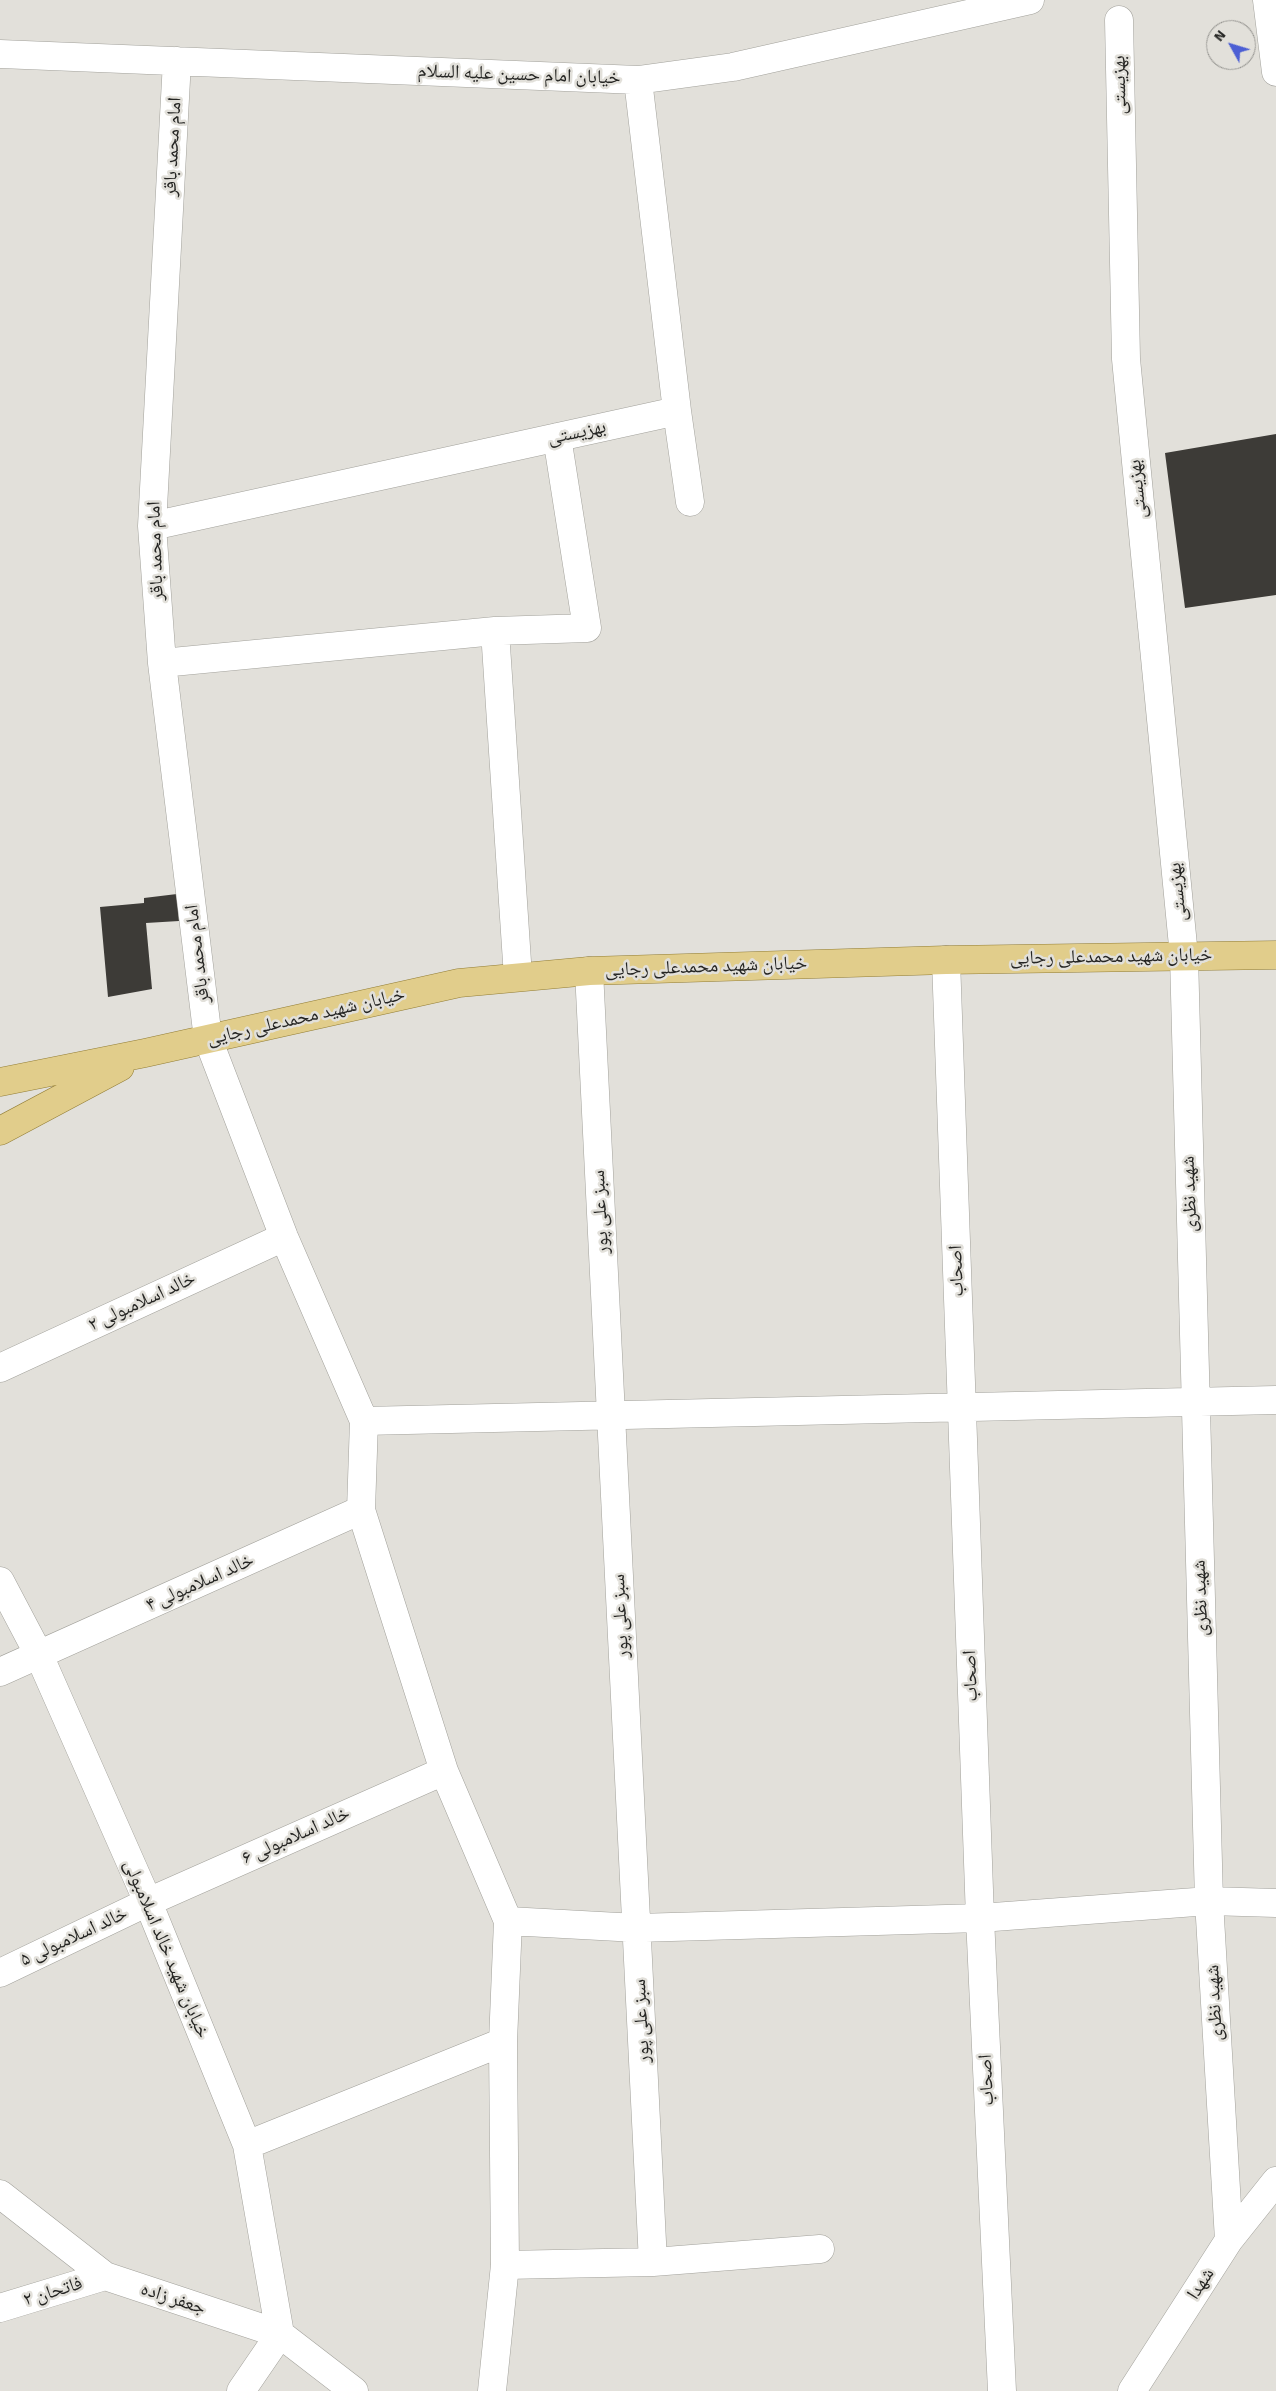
<!DOCTYPE html>
<meta charset="utf-8">
<style>
body{margin:0}
#map{position:relative;width:1276px;height:2391px;overflow:hidden;background:#e2e0da;font-family:Signika,sans-serif}
canvas{display:block}
.north{position:absolute;left:1206px;top:20px;width:50px;height:50px;box-sizing:border-box;background:#e2e0da;border:1px solid #969591;border-radius:50%;rotate:309deg;font-size:14px;font-weight:700;line-height:20px;text-align:center;color:#252523}
.north::after{content:'';display:block;margin:auto;width:18px;height:22px;background:#4c5fd4;clip-path:polygon(50% 0,100% 100%,50% 72%,0 100%)}
</style>
<div id="map">
<canvas width="1276" height="2391"></canvas>
<div class="north">N</div>
</div>
<script>
const context = document.querySelector('canvas').getContext('2d');
context.lineJoin = 'round';
function fillPath(path, color) {
  context.fillStyle = color;
  context.fill(path, 'evenodd');
}
function shape(rows) {
  const path = new Path2D();
  for (const r of rows) {
    path.moveTo(r[0], r[1]);
    for (let i = 2; i < r.length; i += 2) path.lineTo(r[i], r[i + 1]);
  }
  return path;
}
function trace(path, color, width, dash) {
  context.strokeStyle = color;
  context.lineWidth = width;
  context.lineCap = dash ? 'butt' : 'round';
  context.setLineDash(dash || []);
  context.stroke(path);
}
function drawText(font, color, halo, rows, align = 'center') {
  context.font = font + ' Signika,"Noto Naskh Arabic",sans-serif';
  context.lineWidth = 5;
  context.setLineDash([]);
  context.textBaseline = 'middle';
  context.strokeStyle = halo;
  context.fillStyle = color;
  for (const [text, x, y, turn = 0] of rows) {
    context.save();
    context.translate(x, y);
    context.rotate((+turn || 0) * Math.PI / 180);
    context.textAlign = isNaN(turn) ? turn : align;
    if (halo) context.strokeText(text, 0, 0);
    context.fillText(text, 0, 0);
    context.restore();
  }
}
const building = shape([
 [1276,434,1276,595,1185,608,1165,453],
 [177,894,179,921,146,923,152,989,108,997,100,907,144,903,144,898]
]);
const minor = shape([
 [1267,0,1276,72],
 [1119,20,1126,359,1184,956,1209,1901,1229,2240],
 [0,54,638,80,733,67,1030,0],
 [177,61,152,526,162,663,208,1039,284,1237,364,1421,361,1510,444,1771,508,1921,503,2042,505,2265,492,2391],
 [677,411,690,502],
 [152,526,677,411,638,80],
 [495,631,587,628,557,437],
 [162,663,495,631,518,977],
 [946,960,980,1918,1002,2391],
 [589,971,653,2262],
 [0,1368,284,1237],
 [364,1421,1276,1400],
 [0,1581,39,1655,148,1902,247,2145,280,2334,241,2391],
 [0,1672,361,1510],
 [508,1921,637,1928,980,1918,1209,1901,1276,1903],
 [0,1973,148,1902,444,1771],
 [247,2145,503,2042],
 [0,2194,105,2276,280,2334,354,2391],
 [505,2265,653,2262,820,2249],
 [0,2308,105,2276],
 [1132,2391,1229,2240,1276,2181]
]);
const major = shape([
 [0,1082,145,1053,459,983,589,971,946,960,1276,955],
 [0,1131,120,1067]
]);
const streetNames = [
 ["خیابان امام حسین علیه السلام",519,75,2],
 ["بهزیستی",1120,85,-91],
 ["امام محمد باقر",173,147,-87],
 ["بهزیستی",577,433,-12],
 ["بهزیستی",1138,489,-96],
 ["امام محمد باقر",156,551,-92],
 ["بهزیستی",1178,892,-96],
 ["امام محمد باقر",198,954,-97],
 ["خیابان شهید محمدعلی رجایی",1111,957,-1],
 ["خیابان شهید محمدعلی رجایی",706,967,-2],
 ["خیابان شهید محمدعلی رجایی",306,1017,-13],
 ["شهید نظری",1190,1194,-92],
 ["سبز علی پور",601,1212,-93],
 ["اصحاب",957,1271,-92],
 ["خالد اسلامبولی ۲",142,1302,-25],
 ["خالد اسلامبولی ۴",200,1583,-24],
 ["شهید نظری",1201,1598,-92],
 ["سبز علی پور",621,1616,-93],
 ["اصحاب",971,1676,-92],
 ["خالد اسلامبولی ۶",296,1836,-24],
 ["خالد اسلامبولی ۵",74,1937,-25],
 ["خیابان شهید خالد اسلامبولی",166,1949,67],
 ["شهید نظری",1215,2003,-93],
 ["سبز علی پور",642,2021,-93],
 ["اصحاب",987,2080,-93],
 ["شهدا",1201,2284,-57],
 ["فاتحان ۲",53,2292,-17],
 ["جعفر زاده",173,2299,18]
];
fillPath(building, '#3d3b37');
trace(minor, '#a2a19b', 29);
trace(major, '#927d35', 29);
trace(minor, '#fff', 28);
trace(major, '#e1cd8b', 28);
drawText('19px', '#252523', '#e2e0da', streetNames);
</script>
